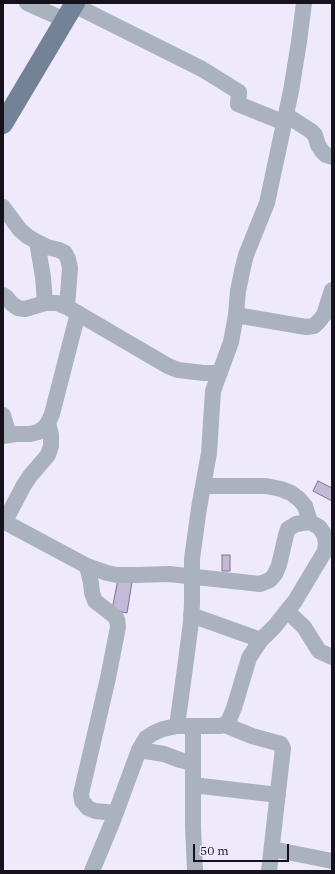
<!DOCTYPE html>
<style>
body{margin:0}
#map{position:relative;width:335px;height:874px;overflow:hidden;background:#efe9fc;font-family:"IBM Plex Serif",serif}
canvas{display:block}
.frame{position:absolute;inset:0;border:4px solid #16121c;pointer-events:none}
.scale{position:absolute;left:193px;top:844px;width:96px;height:18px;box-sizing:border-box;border:2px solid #16121c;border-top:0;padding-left:5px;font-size:12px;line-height:14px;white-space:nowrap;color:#16121c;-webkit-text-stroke:3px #efe9fc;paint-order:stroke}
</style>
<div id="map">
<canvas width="335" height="874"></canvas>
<div class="frame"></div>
<div class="scale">50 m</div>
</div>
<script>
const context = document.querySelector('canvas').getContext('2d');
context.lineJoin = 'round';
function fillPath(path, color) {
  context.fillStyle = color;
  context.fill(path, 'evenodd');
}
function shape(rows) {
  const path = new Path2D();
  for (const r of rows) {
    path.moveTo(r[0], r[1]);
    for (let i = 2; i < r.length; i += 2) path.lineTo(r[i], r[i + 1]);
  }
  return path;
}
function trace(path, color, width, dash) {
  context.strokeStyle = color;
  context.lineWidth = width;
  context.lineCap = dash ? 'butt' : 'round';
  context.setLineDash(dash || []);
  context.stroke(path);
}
const building = shape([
 [318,481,332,488,332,501,313,491,318,481],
 [222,555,230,555,230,571,222,571,222,555],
 [118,579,132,582,127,613,112,610,118,579]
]);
const minor = shape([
 [27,3,65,20],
 [74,5,202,69,239,92,238,104,285,123],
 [286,115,311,131,315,135,318,145,322,151,326,155,332,157],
 [3,207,20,230,27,236,37,242,47,247,59,250,65,253,68,259,70,268,67,307],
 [37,242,43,277,45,303],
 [3,295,7,298,12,304,18,308,25,309,45,303,57,303,67,307,168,366,178,370,204,373,220,373],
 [236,315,306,327,314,326,319,321,324,315,332,290],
 [3,415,9,435],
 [3,436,16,434,30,434,38,432,44,428,48,423,52,414,78,313],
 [203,486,266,486,281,489,291,493,299,499,305,506,310,522],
 [3,521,87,566,107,573,117,575,137,575,169,574,260,584,270,580,275,574,279,565,286,535,288,529,296,524,310,522,319,527,324,534,326,543,325,551,295,601,275,626,261,640,254,650,249,658,234,708,229,720,225,725,219,726,177,726],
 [5,521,24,485,30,476,48,455,51,446,51,435,48,423],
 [87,566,91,583,92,593,95,601,113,615,117,619,118,627,108,678,81,794,82,801,88,808,95,811,116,813],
 [287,611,304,627,319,651,332,657],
 [191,615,261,640],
 [225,725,252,736,281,744,283,748,269,871],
 [193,726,193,826,195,871],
 [139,750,164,754,180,760,193,763],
 [193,785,278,795],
 [272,849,332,861],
 [92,871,112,823,139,750,146,738,154,733,163,729,177,726,185,668,191,622,192,604,192,559,199,508,209,453,213,391,231,342,236,315,238,291,243,267,246,255,267,203,291,91,299,42,304,3]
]);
const major = shape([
 [3,124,75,3]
]);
fillPath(building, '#c4bad8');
trace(building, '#7c738e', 1);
trace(minor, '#aab2be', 16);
trace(major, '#738297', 20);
</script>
